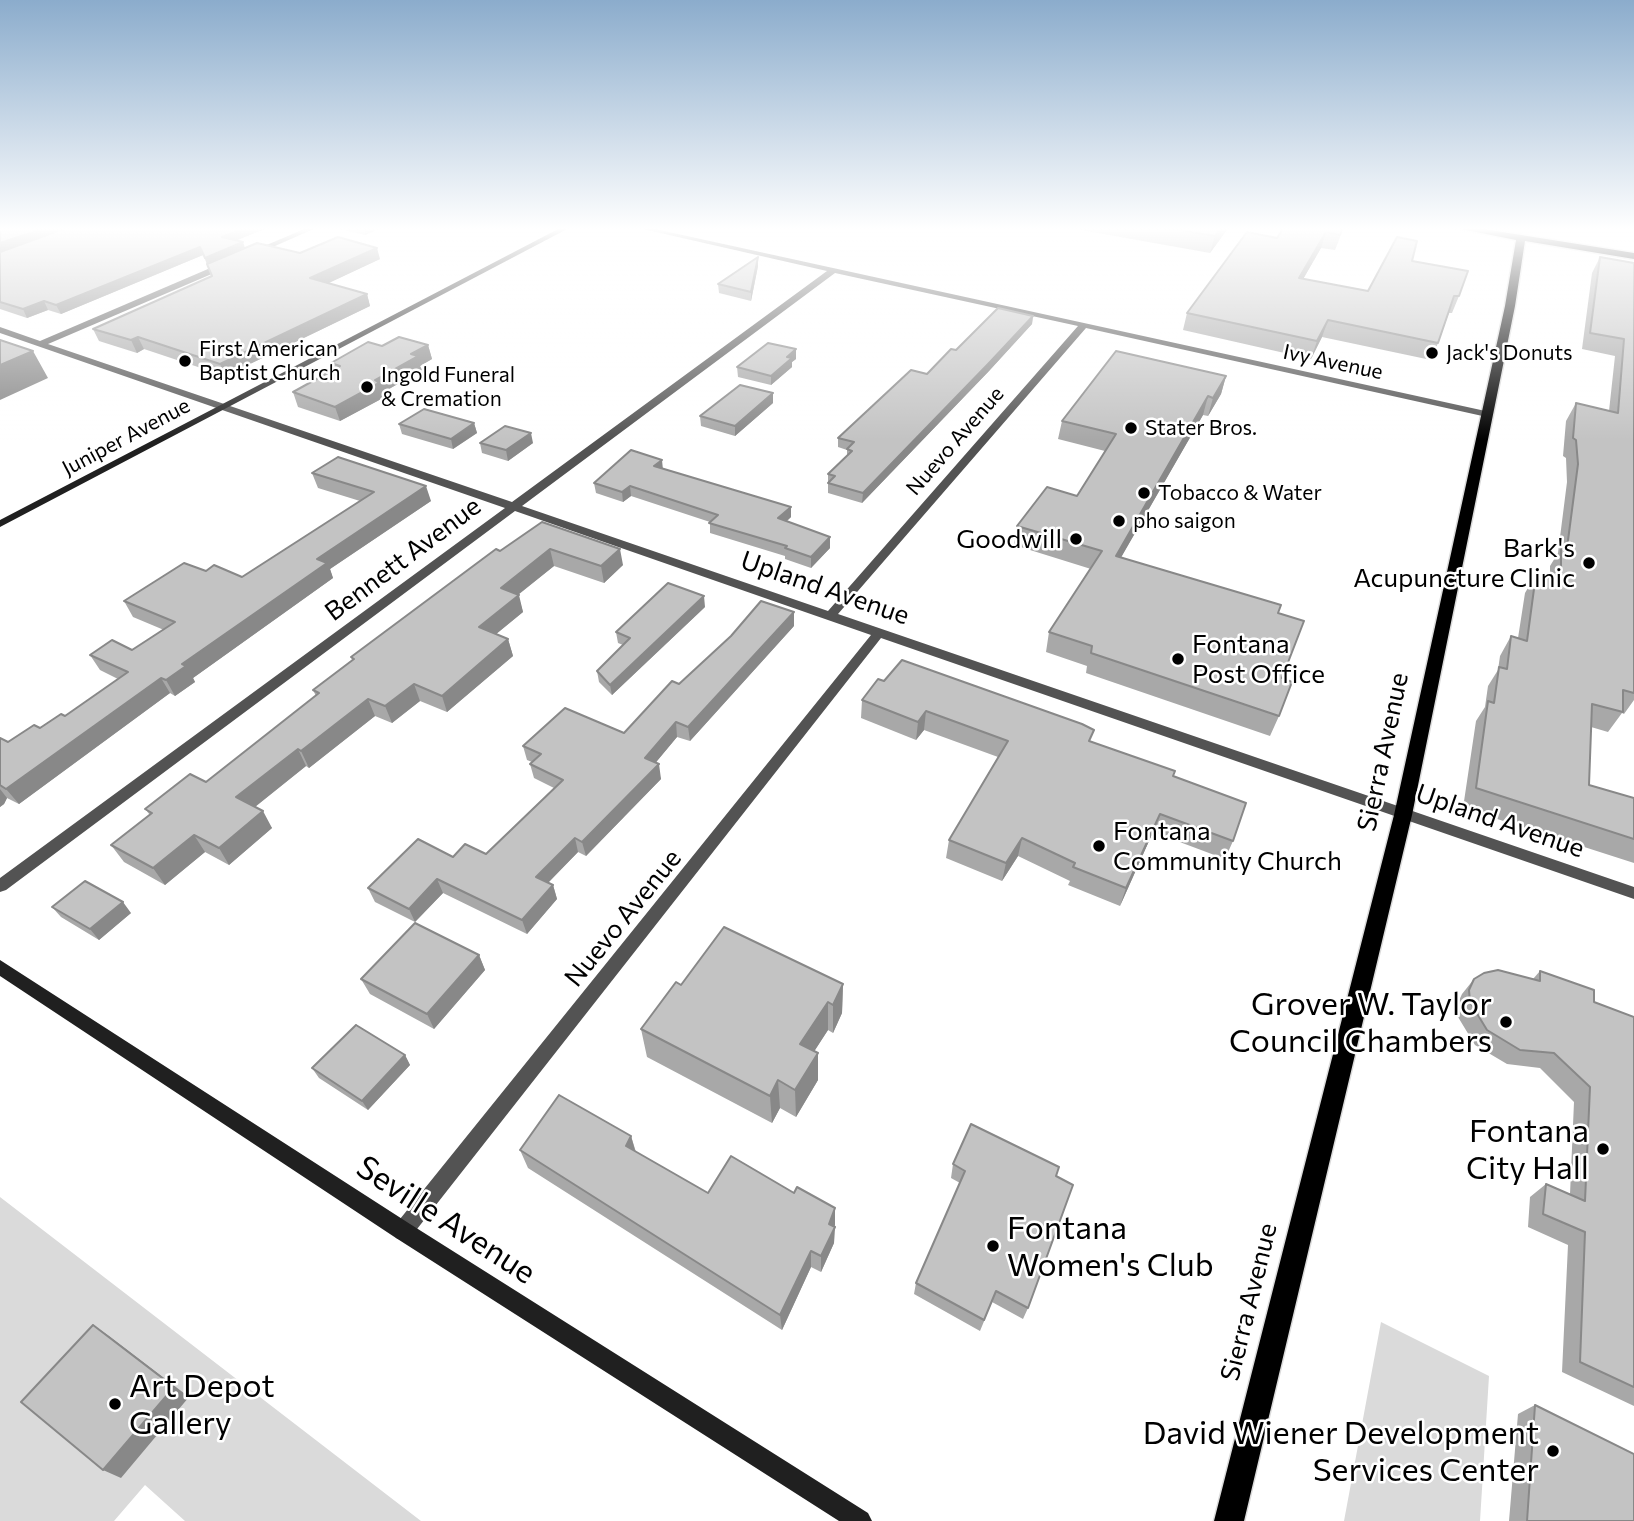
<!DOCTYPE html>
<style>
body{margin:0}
canvas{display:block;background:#fff}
</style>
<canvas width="1634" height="1521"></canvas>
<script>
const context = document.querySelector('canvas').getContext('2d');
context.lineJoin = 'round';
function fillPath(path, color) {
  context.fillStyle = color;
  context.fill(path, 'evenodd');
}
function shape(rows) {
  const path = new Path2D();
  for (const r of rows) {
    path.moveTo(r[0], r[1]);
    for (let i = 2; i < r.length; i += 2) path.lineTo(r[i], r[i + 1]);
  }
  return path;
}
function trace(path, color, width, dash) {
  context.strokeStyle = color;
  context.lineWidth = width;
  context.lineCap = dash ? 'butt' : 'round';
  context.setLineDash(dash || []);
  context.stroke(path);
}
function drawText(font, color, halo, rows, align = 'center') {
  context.font = font + ' Commissioner,sans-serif';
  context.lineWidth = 5;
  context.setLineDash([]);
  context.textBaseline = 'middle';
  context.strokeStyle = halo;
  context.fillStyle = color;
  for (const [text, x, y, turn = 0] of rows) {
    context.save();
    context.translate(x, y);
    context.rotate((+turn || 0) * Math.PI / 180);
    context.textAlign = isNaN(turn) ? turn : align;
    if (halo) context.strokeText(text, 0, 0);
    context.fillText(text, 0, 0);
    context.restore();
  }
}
const green = shape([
 [0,1197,421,1521,185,1521,145,1485,114,1521,0,1521],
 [1381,1322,1489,1376,1480,1521,1344,1521]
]);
const street = shape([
 [309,227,318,227,257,254,250,252,309,227],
 [634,227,646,227,1490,412,1492,414,1487,417,1086,328,838,614,1634,887,1634,899,881,638,410,1238,403,1241,396,1238,393,1231,396,1224,871,635,515,511,6,890,0,892,0,878,505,508,0,333,0,327,40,341,222,263,228,263,228,267,48,344,512,502,827,271,634,227],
 [835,273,1078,326,828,611,522,506,835,273]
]);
const secondary = shape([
 [562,227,571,227,0,527,0,520,562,227],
 [0,960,410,1224,868,1513,872,1521,839,1521,396,1238,0,976,0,960]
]);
const primary = shape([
 [1451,227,1471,227,1634,253,1634,259,1525,241,1515,306,1412,815,1244,1521,1214,1521,1394,815,1505,306,1516,240,1451,227]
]);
const wall = shape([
 [0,227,236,241,245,248,300,253,380,259,328,283,367,294,370,306,225,376,144,349,137,353,99,341,93,329,212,276,203,255,61,314,48,310,27,318,0,309],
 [331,227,383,227,365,235],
 [1082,227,1229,227,1210,253,1081,230],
 [1344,227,1335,250,1321,248,1303,279,1368,291,1412,261,1459,296,1452,313,1449,313,1438,343,1431,360,1322,337,1311,359,1183,330,1187,313,1277,238],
 [758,257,758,266,751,301,719,293,718,284],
 [1600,257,1634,263,1634,700,1624,714,1622,713,1608,732,1591,727,1589,785,1634,798,1634,863,1463,808,1476,721,1485,707,1488,686,1498,670,1500,656,1511,636,1518,638,1525,593,1536,574,1550,578,1550,566,1558,553,1567,482,1566,458,1563,456,1566,421,1576,403,1609,411,1615,356,1582,349,1592,273],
 [1033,316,1032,324,989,371,862,503,828,493,828,474,847,456,847,450,838,447,838,438,927,374,956,350],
 [428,345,432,359,420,366,422,370,382,393,383,398,340,421,298,407,293,392,333,370,331,363,382,346],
 [796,359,792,362,792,367,771,385,738,377,737,367],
 [1226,376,1221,394,1208,416,1203,415,1121,557,1278,613,1282,678,1279,716,1270,736,1086,673,1087,666,1046,652,1049,632,1091,569,1014,545,1017,526,1077,496,1105,451,1058,439,1062,421],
 [773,403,735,436,701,426,700,416],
 [474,423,477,433,453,449,402,434,399,424],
 [480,443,533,443,508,461,482,453],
 [663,469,791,507,791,517,787,521,830,548,811,568,785,559,785,556,710,533,710,522,631,496,623,502,596,493,594,483],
 [312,473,431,501,330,569,333,578,193,678,195,682,175,696,170,693,19,804,7,798,4,804,0,807,0,738,8,742,65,716,118,679,100,670,90,655,132,650,164,630,133,617,124,601,206,571,242,577,360,501,318,488],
 [542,522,623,565,604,583,554,566,518,595,523,612,496,634,508,639,513,656,447,712,420,701,392,723,375,716,309,768,306,766,255,807,272,828,229,865,205,852,165,885,124,862,111,845,150,815,145,809,206,782,316,696,313,690,352,660,351,657],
 [705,607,612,695,599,682,597,671,623,645,618,643,616,632],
 [794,626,690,741,677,737,655,763,661,779,586,856,578,852,548,883,553,885,557,899,527,934,443,893,415,922,375,902,368,888,453,857,486,854,554,788,534,778,530,764,532,762,527,760,523,746,624,733,679,684],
 [862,700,1091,741,1174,777,1233,841,1225,859,1153,832,1120,906,1068,885,1070,881,1018,856,1002,881,946,858,949,840,998,757,924,730,916,740,861,718],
 [52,907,131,913,99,940,61,917],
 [479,955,485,970,434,1029,370,994,361,979],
 [1540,971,1594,1002,1634,1017,1634,1406,1562,1372,1568,1245,1528,1227,1530,1197,1546,1184,1570,1194,1574,1102,1540,1068,1507,1064,1475,1045,1458,1017,1457,1005,1462,994,1474,979,1533,979],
 [843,984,842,1013,833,1033,828,1030,814,1051,818,1080,796,1117,780,1108,772,1123,647,1057,641,1029,681,985],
 [405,1055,410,1065,368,1110,319,1078,312,1068],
 [631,1136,636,1152,708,1193,794,1193,835,1208,834,1243,821,1272,811,1267,782,1330,528,1168,520,1150],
 [953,1164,1056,1176,1028,1308,1023,1319,992,1302,980,1331,914,1294,916,1283,960,1183,951,1178],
 [1535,1405,1634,1521,1509,1521,1518,1414]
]);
const shadedWall = shape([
 [48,227,76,227,0,253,0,243],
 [247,227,270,227,225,245,222,237],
 [363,227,383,227,365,235],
 [1221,227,1229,227,1210,253,1215,236],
 [1326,232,1321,248,1294,295,1299,278],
 [243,242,246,251,208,267,205,258],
 [200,247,203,255,61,314,56,305],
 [377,248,380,259,314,290,310,278],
 [758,257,758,266,751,301,751,292],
 [367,294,370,306,225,376,220,364],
 [44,301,48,310,27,318,23,309],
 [1033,316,1032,324,989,371,862,503,863,493],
 [1328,320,1322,337,1311,359,1317,341],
 [138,337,144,349,137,353,131,340],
 [428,345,432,359,420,366,422,370,382,393,383,398,340,421,335,407,411,354],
 [796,349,796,359,792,362,792,367,771,385,771,376,787,357],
 [33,351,48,378,0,400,0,365],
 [1226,376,1221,394,1208,416,1213,398],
 [773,393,773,403,735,436,735,426],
 [1208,396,1203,415,1111,575,1116,556],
 [474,423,477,433,453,449,451,439],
 [531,433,533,443,508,461,506,450],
 [662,460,663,470,654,466],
 [426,486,431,501,330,569,333,578,193,678,195,682,175,696,166,680,182,664,317,559],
 [630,486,631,496,623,502,622,492],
 [791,507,791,517,779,528,778,518],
 [830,537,830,548,811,568,811,557],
 [550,549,554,566,505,605,501,588],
 [620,549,623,565,604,583,601,566],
 [519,595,523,612,484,644,479,627],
 [704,596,705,607,612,695,610,685],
 [794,612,794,626,690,741,688,727],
 [508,639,513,656,447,712,442,696],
 [161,678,170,693,19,804,6,789],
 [414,684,420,701,392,723,385,706],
 [368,699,375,716,309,768,301,751],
 [926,711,924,730,916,740,918,722],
 [676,722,677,737,648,772,645,758],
 [298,749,306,766,246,814,236,797],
 [659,764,661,779,586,856,582,842],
 [0,789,7,798,4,804,0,807],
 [263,811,272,828,229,865,219,848],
 [1160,814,1153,832,1120,906,1126,888],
 [194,835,205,852,165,885,153,868],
 [575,838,578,852,540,891,536,877],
 [1022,838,1018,856,1002,881,1006,863],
 [437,879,443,893,415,922,409,909],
 [553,885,557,899,527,934,522,920],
 [123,902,131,913,99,940,90,929],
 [479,955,485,970,434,1029,427,1014],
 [843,984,842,1013,833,1033,833,1005],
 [828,1002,828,1030,801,1072,800,1044],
 [818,1053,818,1080,796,1117,795,1090],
 [405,1055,410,1065,368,1110,362,1101],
 [778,1080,780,1108,772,1123,770,1096],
 [631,1136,636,1154,626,1146],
 [835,1208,835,1225,828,1240,829,1224],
 [835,1227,834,1243,821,1272,821,1256],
 [811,1251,811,1267,782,1330,780,1315],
 [93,1325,109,1336,189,1397,121,1478,103,1470]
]);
const building = shape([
 [0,227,48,227,0,243,0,227],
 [69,227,247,227,222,237,243,242,205,258,200,247,56,305,44,301,23,309,0,302,0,252,69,227],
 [1161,227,1221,227,1215,236,1161,227],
 [1284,227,1343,227,1340,235,1326,232,1299,278,1368,291,1397,237,1417,241,1412,261,1468,271,1459,296,1454,296,1438,343,1328,320,1317,341,1187,313,1247,232,1277,238,1284,227],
 [338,237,377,248,310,278,367,294,220,364,138,337,131,340,93,329,212,276,207,264,257,243,300,253,338,237],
 [758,257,751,292,718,284,758,257],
 [1600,257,1634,263,1634,693,1623,690,1623,712,1592,704,1589,785,1634,798,1634,839,1476,788,1488,701,1494,703,1499,667,1507,669,1511,636,1527,641,1536,574,1561,581,1561,547,1567,548,1578,464,1576,440,1573,438,1576,403,1618,413,1624,339,1590,333,1600,257],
 [998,308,1033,316,990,362,863,493,828,483,835,476,828,474,852,451,847,449,854,442,838,438,911,370,927,374,951,349,956,350,998,308],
 [399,337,428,345,411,354,418,356,375,380,379,383,335,407,293,392,340,366,331,363,368,342,382,346,399,337],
 [0,340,33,351,0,365,0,340],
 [768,343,796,349,787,357,792,358,771,376,737,367,768,343],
 [1116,351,1226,376,1213,398,1208,396,1116,556,1281,605,1278,613,1304,621,1282,678,1292,682,1279,716,1091,653,1092,646,1049,632,1102,551,1017,526,1047,487,1077,496,1116,434,1062,421,1116,351],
 [740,385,773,393,735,426,700,416,740,385],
 [424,409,474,423,451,439,399,424,424,409],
 [505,426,531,433,506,450,480,443,505,426],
 [631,450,662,460,654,466,791,507,778,518,830,537,811,557,785,548,787,546,709,523,718,515,630,486,622,492,594,483,631,450],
 [338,457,426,486,317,559,327,563,182,664,186,666,166,680,161,678,6,789,0,785,0,738,8,742,34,725,40,728,61,714,65,716,128,672,90,655,112,640,132,650,175,622,124,601,184,563,206,571,214,565,242,577,374,492,312,473,338,457],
 [542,522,620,549,601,566,550,549,501,588,519,595,479,627,508,639,442,696,414,684,385,706,368,699,301,751,298,749,236,797,263,811,219,848,194,835,153,868,111,845,152,813,145,809,190,774,206,782,319,693,313,690,354,659,351,657,496,549,500,551,542,522],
 [668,583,704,596,610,685,597,671,630,638,616,632,668,583],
 [761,601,794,612,688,727,676,722,645,758,659,764,582,842,575,838,536,877,553,885,522,920,437,879,409,909,368,888,418,839,453,857,465,844,486,854,563,780,530,764,541,754,523,746,565,708,624,733,672,681,679,684,731,636,761,601],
 [902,660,1082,724,1094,730,1089,741,1175,771,1173,776,1246,803,1233,841,1160,814,1126,888,1073,867,1075,863,1022,838,1006,863,949,840,1008,741,926,711,918,722,862,700,878,679,884,681,902,660],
 [85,881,123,902,90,929,52,907,85,881],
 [415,923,479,955,427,1014,361,979,415,923],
 [724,927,843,984,833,1005,828,1002,800,1044,818,1053,795,1090,778,1080,770,1096,641,1029,676,982,681,985,724,927],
 [1498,970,1540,981,1540,971,1594,990,1594,1002,1634,1017,1634,1387,1580,1362,1585,1232,1543,1214,1546,1184,1585,1201,1590,1087,1554,1053,1520,1050,1487,1030,1470,1002,1469,990,1474,979,1484,973,1498,970],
 [356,1025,405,1055,362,1101,312,1068,356,1025],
 [559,1095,631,1136,626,1146,708,1193,731,1156,794,1193,797,1187,835,1208,829,1224,835,1227,821,1256,811,1251,780,1315,520,1150,559,1095],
 [971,1124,1059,1167,1056,1176,1073,1185,1028,1308,996,1291,984,1320,916,1283,965,1171,953,1164,971,1124],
 [93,1325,174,1387,103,1470,21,1402,93,1325],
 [1535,1405,1634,1454,1634,1521,1527,1521,1535,1405]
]);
const markers = [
 [1432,353,7,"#000"],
 [185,361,7,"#000"],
 [367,387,7,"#000"],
 [1131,428,7,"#000"],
 [1144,493,7,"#000"],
 [1119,521,7,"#000"],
 [1076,539,7,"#000"],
 [1589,563,7,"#000"],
 [1178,659,7,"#000"],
 [1099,846,7,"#000"],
 [1506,1022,7,"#000"],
 [1603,1149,7,"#000"],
 [993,1246,7,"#000"],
 [115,1404,7,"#000"],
 [1553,1451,7,"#000"]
];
const farPoinames = [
 ["First American",199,349],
 ["Baptist Church",199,373],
 ["Jack's Donuts",1446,353],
 ["Ingold Funeral",381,375],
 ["& Cremation",381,399],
 ["Stater Bros.",1145,428],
 ["Tobacco & Water",1158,493],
 ["pho saigon",1133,521]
];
const farStreetnames = [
 ["Ivy Avenue",1333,362,12],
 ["Juniper Avenue",126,437,-28],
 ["Nuevo Avenue",955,441,-49]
];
const poiNames = [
 ["Goodwill",1062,539],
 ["Bark's",1575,548],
 ["Acupuncture Clinic",1575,578],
 ["Fontana",1192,644,"left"],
 ["Post Office",1192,674,"left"],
 ["Fontana",1113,831,"left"],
 ["Community Church",1113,861,"left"]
];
const streetNames = [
 ["Bennett Avenue",403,559,-37],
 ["Upland Avenue",825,588,19],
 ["Sierra Avenue",1383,752,-78],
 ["Upland Avenue",1500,821,19],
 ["Nuevo Avenue",623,918,-51],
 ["Sierra Avenue",1249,1302,-76]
];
const nearPoinames = [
 ["Grover W. Taylor",1492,1004],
 ["Council Chambers",1492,1041],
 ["Fontana",1589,1131],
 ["City Hall",1589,1168],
 ["Fontana",1007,1228,"left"],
 ["Women's Club",1007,1265,"left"],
 ["Art Depot",129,1386,"left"],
 ["Gallery",129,1423,"left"],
 ["David Wiener Development",1539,1433],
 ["Services Center",1539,1470]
];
const nearStreetnames = [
 ["Seville Avenue",446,1220,33]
];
fillPath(green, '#dadada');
trace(primary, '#dbdbdb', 3);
fillPath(street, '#535353');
fillPath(secondary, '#202020');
fillPath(primary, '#000');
fillPath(wall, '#a8a8a8');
fillPath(shadedWall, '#888');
fillPath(building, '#c3c3c3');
trace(building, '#888', 2);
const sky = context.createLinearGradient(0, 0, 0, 440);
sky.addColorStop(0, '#8baccc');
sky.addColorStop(0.52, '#fff');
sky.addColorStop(1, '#ffffff00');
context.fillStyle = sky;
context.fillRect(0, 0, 1634, 440);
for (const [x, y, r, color] of markers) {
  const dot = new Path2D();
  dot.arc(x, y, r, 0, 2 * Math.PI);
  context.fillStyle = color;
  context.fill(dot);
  trace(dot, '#fff', 2.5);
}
drawText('21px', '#000', '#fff', farPoinames, 'left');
drawText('21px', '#000', '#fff', farStreetnames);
drawText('26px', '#000', '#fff', poiNames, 'right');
drawText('26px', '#000', '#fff', streetNames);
drawText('32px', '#000', '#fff', nearPoinames, 'right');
drawText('32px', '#000', '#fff', nearStreetnames);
</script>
